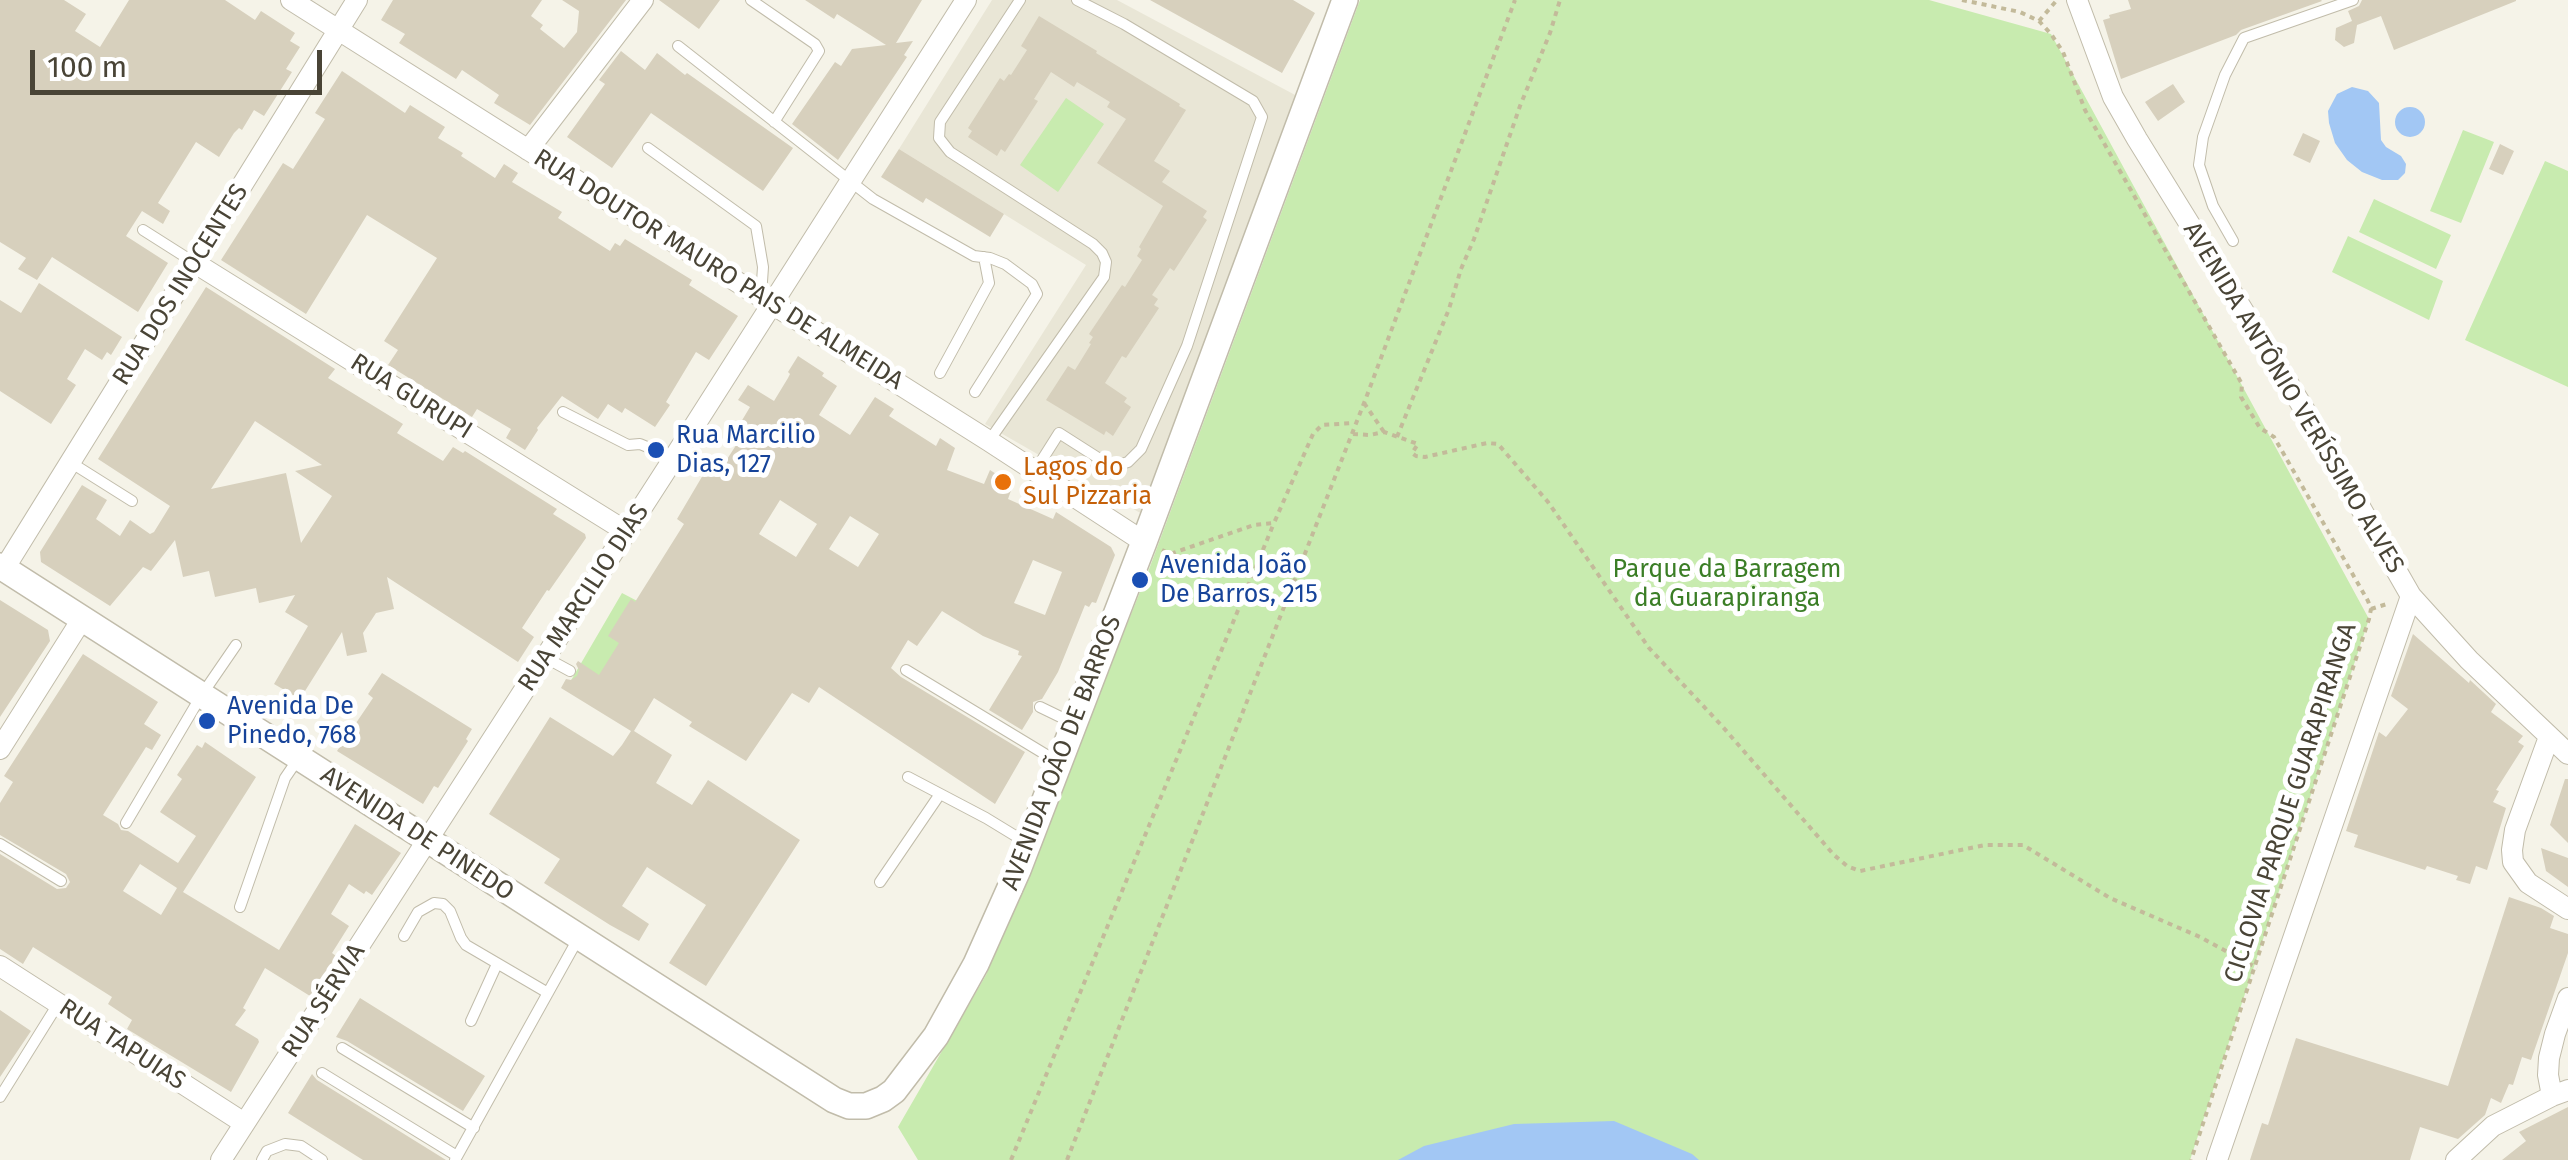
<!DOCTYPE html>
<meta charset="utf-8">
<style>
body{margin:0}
#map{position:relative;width:2568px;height:1160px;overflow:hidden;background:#f5f3e8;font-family:"Fira Sans",sans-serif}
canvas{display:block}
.scale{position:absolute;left:30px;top:50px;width:292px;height:45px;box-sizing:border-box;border:5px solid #494436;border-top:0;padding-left:12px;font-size:30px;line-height:35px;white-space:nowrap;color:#494436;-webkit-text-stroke:8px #fff;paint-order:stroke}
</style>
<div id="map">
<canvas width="2568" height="1160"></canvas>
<div class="scale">100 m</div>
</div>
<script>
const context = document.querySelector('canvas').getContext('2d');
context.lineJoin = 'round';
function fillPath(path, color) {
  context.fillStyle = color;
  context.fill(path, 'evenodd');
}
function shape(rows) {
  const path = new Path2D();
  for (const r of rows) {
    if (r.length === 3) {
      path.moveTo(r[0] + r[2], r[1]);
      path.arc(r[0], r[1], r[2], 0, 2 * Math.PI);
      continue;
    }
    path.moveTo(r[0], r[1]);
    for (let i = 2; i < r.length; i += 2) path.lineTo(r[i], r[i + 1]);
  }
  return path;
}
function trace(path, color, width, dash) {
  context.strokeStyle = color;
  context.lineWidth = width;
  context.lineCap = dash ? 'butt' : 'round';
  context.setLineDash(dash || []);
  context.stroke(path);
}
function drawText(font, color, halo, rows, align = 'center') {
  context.font = font + ' "Fira Sans",sans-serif';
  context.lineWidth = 10;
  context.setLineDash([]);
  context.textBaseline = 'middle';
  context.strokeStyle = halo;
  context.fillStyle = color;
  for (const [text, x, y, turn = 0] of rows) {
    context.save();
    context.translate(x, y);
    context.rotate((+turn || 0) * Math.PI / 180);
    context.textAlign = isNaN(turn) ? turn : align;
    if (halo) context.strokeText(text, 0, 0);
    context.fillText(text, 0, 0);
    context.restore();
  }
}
const residential = shape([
 [992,0,1117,0,1297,96,1142,514,985,424,1086,265,899,149]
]);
const green = shape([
 [1360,0,1929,0,2051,34,2369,619,2190,1160,918,1160,898,1127,986,975,1148,572],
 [1066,98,1104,124,1058,192,1020,165],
 [2463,130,2494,142,2461,223,2430,211],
 [2545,161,2568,171,2568,387,2465,340],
 [2374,199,2451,235,2436,269,2359,232],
 [2348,236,2443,281,2429,320,2332,272],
 [622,593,643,604,600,708,566,689]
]);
const water = shape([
 [2352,87,2368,91,2379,103,2381,140,2386,147,2401,156,2406,164,2405,173,2398,180,2382,180,2362,172,2347,160,2335,143,2329,123,2328,111,2337,94],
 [2410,122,15],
 [1614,1121,1692,1154,1699,1160,1398,1160,1424,1146,1514,1124]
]);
const building = shape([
 [0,0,64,0,86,14,75,31,100,47,129,0,225,0,255,20,261,11,295,33,290,41,300,47,286,69,292,72,264,116,254,110,242,130,239,128,234,133,219,157,196,142,158,203,170,211,163,224,142,211,126,236,168,263,138,312,52,257,37,280,18,269,26,258,0,242],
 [393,0,542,0,531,16,543,25,540,29,564,48,577,32,579,11,562,0,626,0,530,125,494,103,499,95,462,70,456,79,399,43,405,34,381,20],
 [659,0,720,0,699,29],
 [805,0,922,0,896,43,913,41,904,55,907,57,838,160,792,124,835,62,841,66,852,49,886,45,837,14,834,19],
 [1150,0,1293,0,1315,13,1282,73],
 [2128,0,2321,0,2322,1,2241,30,2236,35,2121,79,2103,20,2110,18,2109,15,2131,9],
 [2362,0,2516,0,2516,1,2394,50,2381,16,2357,25,2354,43,2344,47,2335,40,2336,28,2352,21,2348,11,2359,6],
 [1039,16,1097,51,1096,53,1180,104,1179,106,1186,110,1154,161,1170,171,1162,182,1207,211,1203,217,1207,220,1174,271,1170,268,1152,295,1158,299,1154,305,1159,308,1126,358,1122,356,1105,383,1127,398,1124,402,1131,407,1113,436,1106,431,1104,435,1046,400,1068,366,1075,370,1091,344,1089,343,1093,337,1089,334,1122,285,1125,287,1142,260,1137,256,1141,249,1139,247,1163,206,1097,163,1126,119,1107,107,1110,102,1077,82,1074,87,1051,72,1034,99,1038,101,1005,152,1001,149,997,156,968,137,972,131,968,128,1000,78,1004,81,1009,74,1011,75,1027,50,1021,46],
 [621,51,645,70,657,53,685,75,687,73,793,148,763,191,651,113,612,168,567,137,605,84,599,80],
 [342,71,405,113,410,105,445,127,438,138,463,153,461,156,495,178,504,164,518,173,512,182,562,212,558,218,610,251,615,243,620,246,625,239,692,280,689,285,738,316,709,360,696,352,666,402,670,405,655,427,625,408,622,413,608,404,598,419,562,396,537,428,538,430,525,450,506,438,511,429,477,409,472,417,388,365,398,350,384,341,437,258,367,215,306,314,221,260,283,163,293,169,325,119,315,113],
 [2173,84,2185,102,2158,121,2145,102],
 [2303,133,2320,141,2310,163,2293,155],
 [2500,144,2514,151,2503,175,2489,169],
 [899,149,1004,214,990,237,926,198,923,203,881,177],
 [39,283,122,337,111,355,107,352,102,360,85,349,67,379,76,385,51,424,0,391,0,300,21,313],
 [206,287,335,369,328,378,403,424,397,433,443,461,453,447,463,453,465,451,557,509,553,514,585,534,586,538,549,591,547,590,522,628,534,637,518,662,387,577,394,609,376,613,363,633,367,652,347,656,342,632,300,699,274,684,308,626,285,612,295,595,259,603,256,588,215,597,209,571,183,577,175,540,151,571,143,567,110,606,41,562,40,552,82,485,107,500,96,519,120,536,130,520,150,534,154,532,170,506,98,459],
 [255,421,322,465,295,471,332,496,301,543,286,473,211,489],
 [798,356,824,373,822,376,837,386,819,415,850,435,875,397,894,409,889,416,936,446,940,438,955,448,947,470,984,484,990,470,1013,485,1008,499,1053,519,1056,512,1111,547,1115,555,1096,603,1092,602,1089,607,1085,605,1058,672,1042,699,1033,702,1033,712,1022,730,989,710,1022,656,1018,655,1019,651,983,636,942,611,917,646,908,640,891,668,901,677,1025,752,995,804,819,687,809,703,792,693,746,761,689,726,692,722,654,698,634,731,672,755,656,783,692,805,708,780,800,840,706,986,669,963,706,905,647,867,622,906,649,924,639,941,610,925,544,883,560,859,489,814,550,717,613,756,622,745,631,731,561,688,566,679,571,680,577,676,579,670,576,664,578,661,599,675,619,643,608,636,631,599,635,602,684,524,677,519,703,475,695,470,704,455,722,467,742,436,735,432,750,407,738,400,748,385,774,401,788,378,790,374,788,372],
 [780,500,817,524,796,557,759,534],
 [850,516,879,534,858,567,829,549],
 [1033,560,1062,572,1045,615,1014,603],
 [0,600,48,630,50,641,0,717],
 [2413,634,2469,683,2470,680,2496,704,2491,712,2523,736,2518,742,2524,746,2496,790,2499,791,2493,802,2506,808,2487,870,2476,866,2470,884,2456,880,2458,876,2427,866,2425,870,2354,847,2358,835,2346,831,2379,732,2386,737,2408,709,2391,696],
 [83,654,158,702,144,724,161,735,152,750,146,747,103,815,118,824,121,830,128,831,178,863,196,836,160,812,182,779,177,775,197,745,202,748,205,742,256,777,183,892,279,950,355,824,401,853,372,895,366,891,364,894,349,884,331,914,349,926,332,953,336,956,310,996,265,968,243,1008,246,1010,235,1025,258,1039,259,1042,231,1092,127,1029,132,1020,108,1004,112,997,33,947,23,964,0,949,0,854,57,889,66,888,70,882,66,874,0,835,0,803,13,782,4,776],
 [140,864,177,888,161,915,123,891],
 [382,673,472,729,466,739,468,741,438,788,434,786,423,804,337,751,373,698,368,694],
 [2565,779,2568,779,2568,843,2550,825],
 [2541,848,2568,858,2568,887,2546,871],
 [2509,897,2541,908,2554,916,2550,928,2568,934,2568,953,2531,1060,2522,1057,2513,1085,2509,1084,2501,1103,2491,1098,2485,1115,2458,1139,2420,1127,2410,1160,2250,1160,2262,1123,2268,1125,2296,1038,2448,1086],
 [360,998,485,1076,463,1111,347,1041,336,1037],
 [0,1010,31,1031,0,1077],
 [312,1074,317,1080,446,1160,363,1160,288,1113],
 [2568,1107,2568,1160,2502,1160,2526,1141,2519,1132]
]);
const path = shape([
 [1962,0,2020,12,2039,21,2051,34,2063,52,2085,110,2242,384,2241,397,2260,428,2274,437,2368,601,2371,609,2369,619,2191,1160],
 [2039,21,2057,0],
 [1364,403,1384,432],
 [1353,434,1370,435,1384,432,1418,444,1412,453,1416,456,1425,457,1487,443,1498,444,1548,502,1649,648,1722,726,1834,855,1847,866,1860,871,1985,845,2023,845,2110,898,2200,937,2257,968],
 [1397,437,1449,309,1461,269,1474,239,1520,106,1550,33,1560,0],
 [1162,550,1170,554,1254,525,1274,523,1313,434,1322,425,1354,423],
 [2371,609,2390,603],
 [1011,1160,1274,523],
 [1067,1160,1366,398,1515,0]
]);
const service = shape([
 [751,0,815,44,819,51,774,122],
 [678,46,873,199,974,256,990,258,1005,264,1032,284,1037,294,975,392],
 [648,148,756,226,763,267,761,296],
 [143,230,195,263],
 [2233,241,2213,206,2199,165,2203,137,2225,75,2244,38,2353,0],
 [940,373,989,283,984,257],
 [563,412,628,445,640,444,652,449,670,464],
 [989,441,1104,277,1106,262,1102,253,1093,244,950,152,939,138,940,122,1020,0],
 [70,462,132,501],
 [1035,471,1059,433,1106,463,1115,466,1128,462,1141,449,1187,346,1262,117,1253,101,1124,24,1077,0],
 [546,658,570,671],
 [906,670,1058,762],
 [1040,707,1073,723],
 [908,777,986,818,1027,843],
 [126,823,201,696,236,645],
 [0,844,61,881],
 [880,882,940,794],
 [240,907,285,778,298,759],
 [404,936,418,912,434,903,443,904,450,911,461,938,466,945,548,993],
 [471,1021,497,964],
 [342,1048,474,1128],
 [322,1073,457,1156],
 [0,1097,58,1004],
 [262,1160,267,1151,285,1144,301,1146,322,1160],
 [455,1160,579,937]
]);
const minor = shape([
 [291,0,989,441,1144,542],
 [2077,0,2113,97,2137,139,2304,409,2411,596,2469,660,2568,754],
 [528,150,643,0],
 [195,263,627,532],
 [4,569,357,0],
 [2549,737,2515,830,2512,850,2513,862,2528,883,2568,909],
 [0,749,82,619],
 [0,966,244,1123],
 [2552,1096,2548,1075,2549,1058,2555,1034,2568,998],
 [221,1160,670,464,966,0],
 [2217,1160,2411,596],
 [2456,1160,2493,1126,2552,1096,2568,1090]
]);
const tertiary = shape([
 [0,566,834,1100,849,1106,866,1106,883,1099,894,1091,936,1036,976,964,1018,870,1144,542,1345,0]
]);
const markers = [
 [656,450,10,"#1a4fb4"],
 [1003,482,10,"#e8710a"],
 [1140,580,10,"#1a4fb4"],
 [207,721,10,"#1a4fb4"]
];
const streetNames = [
 ["RUA DOUTOR MAURO PAIS DE ALMEIDA",718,270,32],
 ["RUA DOS INOCENTES",181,285,-58],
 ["RUA GURUPI",411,397,32],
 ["AVENIDA ANTÔNIO VERÍSSIMO ALVES",2293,398,59],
 ["RUA MARCILIO DIAS",584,598,-57],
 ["AVENIDA JOÃO DE BARROS",1062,753,-69],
 ["CICLOVIA PARQUE GUARAPIRANGA",2291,803,-72],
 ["AVENIDA DE PINEDO",417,834,33],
 ["RUA SÉRVIA",324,1001,-57],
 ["RUA TAPUIAS",122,1045,33]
];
const transitNames = [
 ["Rua Marcilio",676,436],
 ["Dias, 127",676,465],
 ["Avenida João",1160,566],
 ["De Barros, 215",1160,595],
 ["Avenida De",227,707],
 ["Pinedo, 768",227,736]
];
const foodNames = [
 ["Lagos do",1023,468],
 ["Sul Pizzaria",1023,497]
];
const parkNames = [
 ["Parque da Barragem",1727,570],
 ["da Guarapiranga",1727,599]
];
fillPath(residential, '#e9e6d6');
fillPath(green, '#c8ebaf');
fillPath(water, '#a2c7f4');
fillPath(building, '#d7d0bd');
trace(service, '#c1bcaa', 12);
trace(minor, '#c1bcaa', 22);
trace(tertiary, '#c1bcaa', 28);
trace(path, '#c3ba9a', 4, [5, 5]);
trace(service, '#fff', 10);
trace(minor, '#fff', 20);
trace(tertiary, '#fff', 25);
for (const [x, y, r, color] of markers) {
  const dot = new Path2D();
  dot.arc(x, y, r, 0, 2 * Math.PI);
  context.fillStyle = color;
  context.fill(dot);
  trace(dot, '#fff', 4);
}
drawText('25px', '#494436', '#fff', streetNames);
drawText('25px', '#164399', '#fff', transitNames, 'left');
drawText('25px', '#c56008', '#fff', foodNames, 'left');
drawText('25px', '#3b7e26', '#fff', parkNames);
</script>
